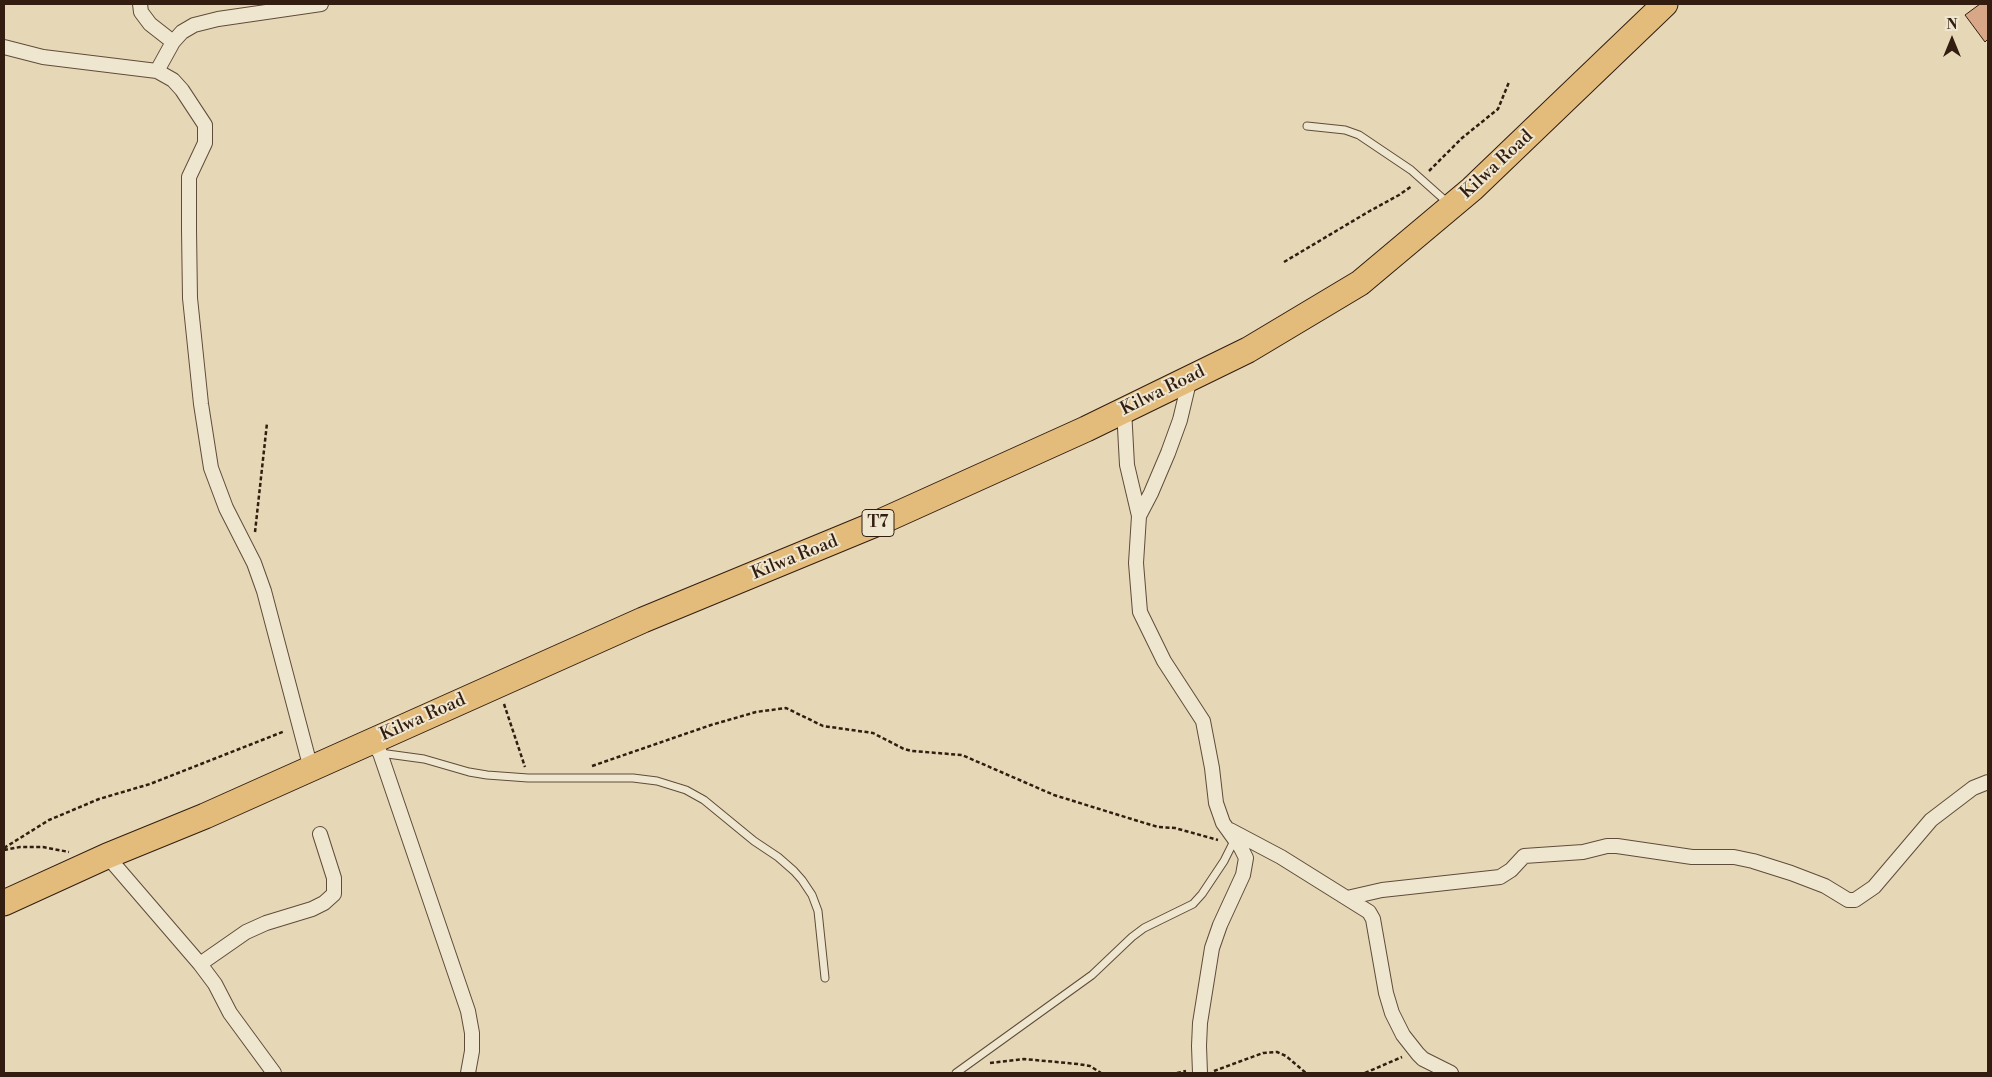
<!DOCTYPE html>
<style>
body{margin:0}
#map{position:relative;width:1992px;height:1077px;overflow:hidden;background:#e6d8b6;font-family:"Libre Bodoni",serif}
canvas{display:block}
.frame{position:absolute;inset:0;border:5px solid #321d10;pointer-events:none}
.north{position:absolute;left:1927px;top:15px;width:50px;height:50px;-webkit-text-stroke:4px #efe6d0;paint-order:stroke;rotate:0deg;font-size:14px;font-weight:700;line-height:20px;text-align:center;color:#321d10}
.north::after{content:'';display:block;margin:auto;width:18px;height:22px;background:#321d10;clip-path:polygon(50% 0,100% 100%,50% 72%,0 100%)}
</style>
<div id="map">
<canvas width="1992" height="1077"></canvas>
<div class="frame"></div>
<div class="north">N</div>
</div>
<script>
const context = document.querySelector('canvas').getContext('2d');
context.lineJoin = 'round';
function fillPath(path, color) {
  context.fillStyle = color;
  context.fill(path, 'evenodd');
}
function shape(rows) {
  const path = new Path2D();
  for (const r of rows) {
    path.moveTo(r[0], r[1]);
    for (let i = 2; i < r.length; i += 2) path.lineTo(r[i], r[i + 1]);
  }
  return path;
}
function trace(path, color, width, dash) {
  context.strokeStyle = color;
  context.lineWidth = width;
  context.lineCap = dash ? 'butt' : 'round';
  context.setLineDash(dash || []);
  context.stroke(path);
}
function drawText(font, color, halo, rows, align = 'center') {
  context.font = font + ' "Libre Bodoni",serif';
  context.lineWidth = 4;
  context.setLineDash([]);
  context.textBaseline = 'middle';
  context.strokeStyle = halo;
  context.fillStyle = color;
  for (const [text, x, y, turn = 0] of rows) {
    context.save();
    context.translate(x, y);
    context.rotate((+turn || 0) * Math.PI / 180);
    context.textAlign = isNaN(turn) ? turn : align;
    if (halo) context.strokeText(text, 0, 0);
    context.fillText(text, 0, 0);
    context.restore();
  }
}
const building = shape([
 [1980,4,1988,4,1988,39,1985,42,1965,15,1980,4]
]);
const path = shape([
 [1429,171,1462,138,1498,109,1509,82],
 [1284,262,1368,212,1399,195,1412,186],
 [255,532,267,423],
 [504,704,525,767],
 [592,766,711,725,756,712,786,708,823,726,873,733,904,749,912,751,962,755,1054,795,1138,821,1158,827,1175,828,1218,840],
 [4,848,49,820,99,799,150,784,285,731],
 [4,850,20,847,43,847,69,852],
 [990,1063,1024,1059,1078,1064,1090,1066,1101,1073],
 [1214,1071,1263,1053,1277,1052,1286,1056,1306,1073],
 [1177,1073,1186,1071],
 [1365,1073,1402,1057]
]);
const lane = shape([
 [1307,126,1345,130,1359,135,1411,170,1448,203],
 [380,753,424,759,469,772,487,775,528,778,633,778,657,781,686,790,704,800,754,841,778,857,794,871,802,880,812,895,818,911,825,978],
 [956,1073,1092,975,1132,937,1144,928,1193,904,1202,894,1224,861,1235,839]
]);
const street = shape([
 [140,4,141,12,150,24,173,42],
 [4,47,43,57,157,71,173,80,182,90,205,125,205,143,189,177,189,230,190,298,201,404,211,468,226,508,254,563,264,591,311,769],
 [157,71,173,42,182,32,194,25,218,19,321,4],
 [1124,409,1127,465,1139,516,1136,563,1140,612,1164,661,1203,721,1212,768,1216,803,1223,823,1241,848,1246,858,1243,875,1220,925,1212,948,1200,1023,1199,1046,1200,1073],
 [1139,516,1151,493,1168,453,1180,420,1190,378],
 [371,741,380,753,468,1011,472,1033,472,1051,468,1073],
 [1230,830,1281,857,1369,912,1373,919,1386,993,1392,1013,1403,1035,1418,1054,1423,1059,1451,1073],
 [107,856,200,964,215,984,230,1013,274,1073],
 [1347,898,1382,890,1500,877,1511,870,1524,856,1583,852,1607,846,1617,846,1692,857,1734,857,1753,861,1791,873,1825,886,1848,900,1855,900,1874,887,1931,820,1973,788,1988,782],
 [200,964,246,932,266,923,312,909,324,903,334,894,334,878,320,834]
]);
const highway = shape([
 [4,903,107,856,205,816,643,620,878,523,1086,429,1248,350,1360,283,1472,189,1665,4]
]);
const shields = [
 [878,523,32]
];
const shieldNames = [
 ["T7",878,523]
];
const streetNames = [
 ["Kilwa Road",1497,165,-43],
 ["Kilwa Road",1163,391,-26],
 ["Kilwa Road",795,558,-22],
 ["Kilwa Road",423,718,-24]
];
fillPath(building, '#d8a788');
trace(building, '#321d10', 1);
trace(lane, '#5f4c3a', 9);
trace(street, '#5f4c3a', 16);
trace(highway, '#321d10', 27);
trace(path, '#321d10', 2.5, [4, 2.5]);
trace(lane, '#efe6d0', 7);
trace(street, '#efe6d0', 14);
trace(highway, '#e3bc7b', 25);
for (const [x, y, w] of shields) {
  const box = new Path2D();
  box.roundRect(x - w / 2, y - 13.5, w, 27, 4);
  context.fillStyle = '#efe6d0';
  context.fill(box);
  trace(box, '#321d10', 1);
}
drawText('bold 16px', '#321d10', null, shieldNames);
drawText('18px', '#321d10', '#efe6d0', streetNames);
</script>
